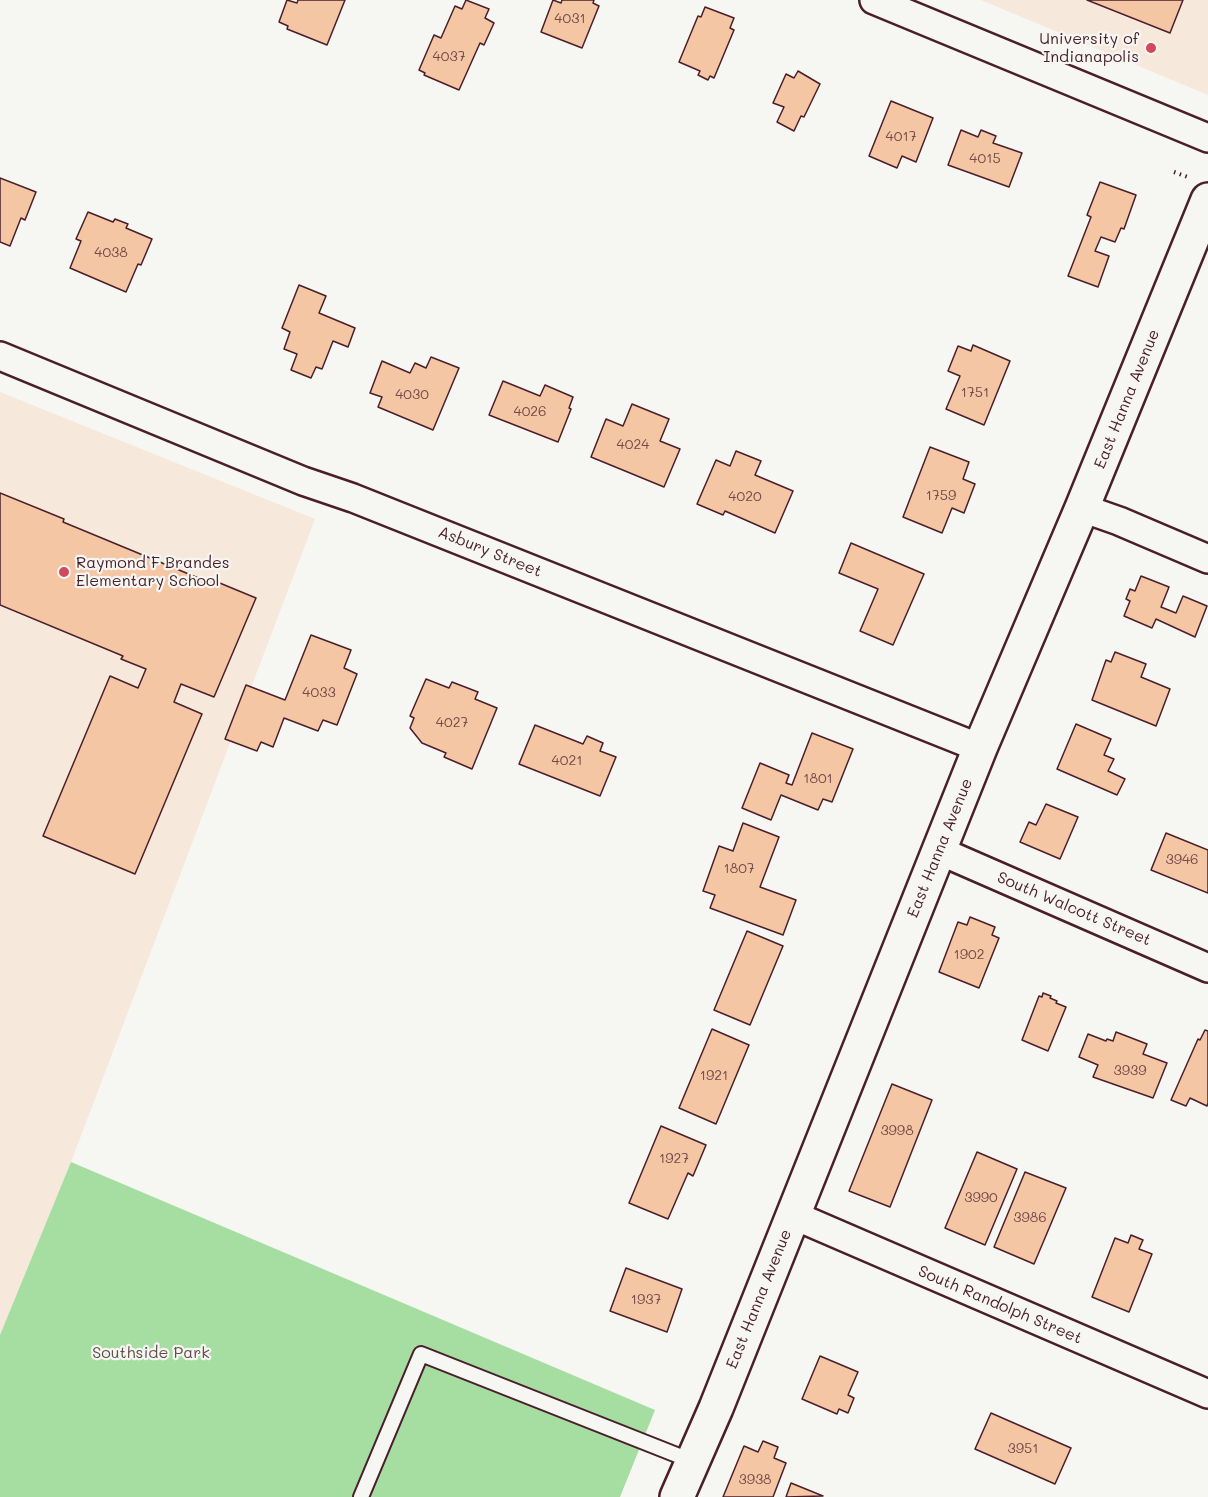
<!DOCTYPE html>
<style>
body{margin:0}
canvas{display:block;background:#f6f6f2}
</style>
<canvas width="1208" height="1497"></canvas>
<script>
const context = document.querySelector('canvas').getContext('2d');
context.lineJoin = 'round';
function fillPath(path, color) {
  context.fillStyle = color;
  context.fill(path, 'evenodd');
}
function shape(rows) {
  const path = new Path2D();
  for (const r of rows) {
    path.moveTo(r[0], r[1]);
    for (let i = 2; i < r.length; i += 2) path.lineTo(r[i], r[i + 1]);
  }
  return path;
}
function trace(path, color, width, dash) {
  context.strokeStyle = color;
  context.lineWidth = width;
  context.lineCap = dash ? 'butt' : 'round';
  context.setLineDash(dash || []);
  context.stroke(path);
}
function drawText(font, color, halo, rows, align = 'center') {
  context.font = font + ' Mali,sans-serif';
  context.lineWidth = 4.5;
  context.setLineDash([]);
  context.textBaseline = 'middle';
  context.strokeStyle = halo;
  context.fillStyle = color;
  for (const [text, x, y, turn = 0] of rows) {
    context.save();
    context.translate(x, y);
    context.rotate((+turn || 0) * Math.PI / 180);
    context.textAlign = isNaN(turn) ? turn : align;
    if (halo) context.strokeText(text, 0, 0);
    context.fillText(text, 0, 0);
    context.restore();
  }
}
const built = shape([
 [981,0,1208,0,1208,95],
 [0,392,315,519,71,1162,0,1335]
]);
const green = shape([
 [71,1162,655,1410,620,1497,0,1497,0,1335]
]);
const building = shape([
 [287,0,297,3,298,0,345,0,327,45,287,29,288,26,279,22,287,0],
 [466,0,489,9,485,18,494,23,484,45,480,43,459,90,424,75,425,73,419,70,434,35,441,38,455,6,462,9,466,0],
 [553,0,561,3,562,0,594,0,593,3,599,6,582,48,541,32,553,0],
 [1087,0,1183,0,1170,33,1087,0],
 [705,7,734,18,730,28,734,30,714,78,710,76,708,80,698,75,700,71,679,62,698,16,701,17,705,7],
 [798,71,820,84,804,117,801,116,794,131,777,122,784,107,773,103,786,74,794,78,798,71],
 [891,101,933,118,916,162,902,156,897,168,869,156,891,101],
 [961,130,978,137,981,130,996,136,993,143,1022,153,1009,187,948,165,961,130],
 [0,178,36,192,25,220,21,218,10,246,0,242,0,178],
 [1100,182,1136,195,1124,229,1121,228,1115,242,1101,237,1095,251,1109,256,1098,287,1068,276,1091,217,1087,215,1100,182],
 [88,212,113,222,115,219,128,224,126,228,152,239,141,265,138,264,126,292,70,268,81,241,76,239,88,212],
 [299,285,326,296,319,313,355,328,348,347,333,341,322,369,316,367,311,378,291,370,297,354,284,349,290,332,282,328,299,285],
 [973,345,1010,361,984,425,946,409,960,376,948,371,958,346,971,351,973,345],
 [431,357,459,368,433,430,378,407,382,397,370,393,382,361,410,373,415,363,426,368,431,357],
 [503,381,540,396,545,385,573,397,569,408,571,409,558,442,489,415,503,381],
 [632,404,669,419,660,441,680,449,664,487,591,457,606,419,623,426,632,404],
 [930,447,969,462,963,479,975,484,964,513,952,508,942,533,903,517,930,447],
 [736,451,761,461,755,475,793,491,775,533,725,511,723,515,697,504,716,460,730,466,736,451],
 [0,493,64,519,63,522,208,582,210,579,256,598,214,697,181,684,174,702,202,714,135,874,43,836,110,676,138,688,146,669,121,659,123,656,0,605,0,493],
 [851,543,924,574,893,645,860,631,878,589,839,573,851,543],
 [1141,576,1169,587,1161,607,1176,613,1183,596,1207,606,1195,637,1156,619,1152,628,1124,616,1130,601,1126,599,1130,589,1135,591,1141,576],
 [311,635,351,650,344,668,357,674,337,725,323,720,318,731,284,718,273,747,261,742,257,751,225,739,246,685,285,700,311,635],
 [1115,652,1146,664,1141,677,1170,689,1156,726,1092,700,1106,660,1111,662,1115,652],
 [426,679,449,688,452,682,478,692,475,699,497,708,472,769,444,757,446,753,422,743,410,728,414,718,410,716,426,679],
 [1076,724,1111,739,1104,755,1114,759,1108,771,1125,779,1117,795,1057,769,1076,724],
 [535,725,583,744,587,736,603,743,600,751,616,757,600,796,519,764,535,725],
 [812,733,853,749,832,802,823,799,818,810,781,795,771,820,742,808,760,763,789,775,786,783,792,785,812,733],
 [1046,804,1078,817,1060,859,1020,842,1029,822,1036,825,1046,804],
 [743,823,779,837,760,887,796,900,783,935,710,908,715,895,703,891,719,846,733,851,743,823],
 [1166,833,1208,850,1208,893,1151,870,1166,833],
 [970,917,995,927,992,935,999,938,979,988,939,972,958,922,967,925,970,917],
 [747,931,783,946,750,1025,714,1010,747,931],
 [1043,993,1051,996,1050,998,1057,1001,1056,1003,1066,1007,1048,1051,1022,1040,1039,996,1042,997,1043,993],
 [712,1029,749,1045,716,1124,679,1108,712,1029],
 [1205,1030,1208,1031,1208,1103,1207,1106,1190,1098,1186,1106,1171,1100,1198,1039,1200,1040,1205,1030],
 [1116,1032,1147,1044,1143,1054,1167,1063,1153,1098,1093,1077,1098,1065,1079,1057,1088,1034,1106,1041,1107,1039,1113,1041,1116,1032],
 [892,1084,932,1100,890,1207,849,1191,892,1084],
 [661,1126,706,1145,693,1176,688,1173,668,1219,629,1203,661,1126],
 [977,1152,1017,1169,985,1245,945,1228,977,1152],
 [1025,1172,1066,1188,1034,1264,994,1247,1025,1172],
 [1131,1235,1143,1240,1139,1249,1152,1254,1129,1312,1092,1297,1115,1238,1128,1243,1131,1235],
 [626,1268,682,1289,667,1332,610,1311,626,1268],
 [820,1356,858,1372,848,1395,854,1398,848,1413,839,1409,837,1414,802,1399,820,1356],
 [991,1413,1071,1448,1055,1484,975,1449,991,1413],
 [763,1441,778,1447,774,1458,786,1463,773,1497,723,1497,744,1446,758,1452,763,1441],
 [791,1483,823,1496,786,1497,791,1483]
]);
const path = shape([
 [1174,172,1188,177]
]);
const service = shape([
 [361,1497,421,1354,692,1461]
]);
const minor = shape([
 [874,0,1208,138],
 [0,356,303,481,353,498,980,748],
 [1082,508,1119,521,1208,559],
 [940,851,1208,968],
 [793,1215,1208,1394]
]);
const secondary = shape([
 [677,1497,716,1408,980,748,1082,508,1208,200]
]);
const markers = [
 [1151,48,6,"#d1495b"],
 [64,572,6,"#d1495b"]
];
const numberNames = [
 ["4031",570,19],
 ["4037",449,57],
 ["4017",901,137],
 ["4015",985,159],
 ["4038",111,253],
 ["1751",975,393],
 ["4030",412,395],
 ["4026",530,412],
 ["4024",633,445],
 ["1759",941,496],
 ["4020",745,497],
 ["4033",319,693],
 ["4027",452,723],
 ["4021",567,761],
 ["1801",818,779],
 ["3946",1182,860],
 ["1807",739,869],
 ["1902",969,955],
 ["3939",1130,1071],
 ["1921",714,1076],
 ["3998",897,1131],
 ["1927",674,1159],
 ["3990",981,1198],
 ["3986",1030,1218],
 ["1937",646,1300],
 ["3951",1023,1449],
 ["3938",755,1480]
];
const poiNames = [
 ["University of",1139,39],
 ["Indianapolis",1139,57],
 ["Raymond F Brandes",76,563,"left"],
 ["Elementary School",76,581,"left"]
];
const streetNames = [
 ["East Hanna Avenue",1127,399,-68],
 ["Asbury Street",490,552,22],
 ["East Hanna Avenue",940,848,-68],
 ["South Walcott Street",1074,909,23],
 ["East Hanna Avenue",759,1299,-68],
 ["South Randolph Street",1000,1305,23]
];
const parkNames = [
 ["Southside Park",151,1353]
];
fillPath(built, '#f6e8db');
fillPath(green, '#a6dea2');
fillPath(building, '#f5c6a4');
trace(building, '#4a1f2b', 1.5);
trace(service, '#4a1f2b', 18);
trace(minor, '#4a1f2b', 32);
trace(secondary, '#4a1f2b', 38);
trace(path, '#4a1f2b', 4, [1.5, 4.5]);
trace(service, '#f6f6f2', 14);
trace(minor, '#f6f6f2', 27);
trace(secondary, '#f6f6f2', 33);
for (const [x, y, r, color] of markers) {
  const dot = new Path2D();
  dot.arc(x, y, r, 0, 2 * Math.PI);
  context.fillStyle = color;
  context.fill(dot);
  trace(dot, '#f6f6f2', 2);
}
drawText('14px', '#754949', null, numberNames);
drawText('16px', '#4a1f2b', '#f6f6f2', poiNames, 'right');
drawText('16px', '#4a1f2b', '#f6f6f2', streetNames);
drawText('16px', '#614f49', '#f6f6f2', parkNames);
</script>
